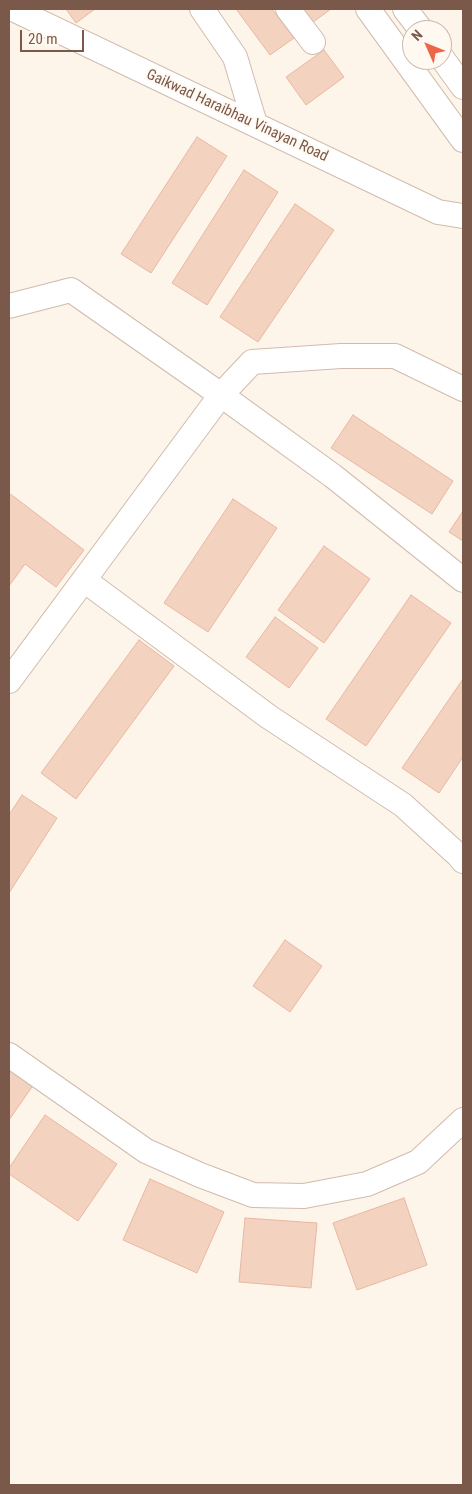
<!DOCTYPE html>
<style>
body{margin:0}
#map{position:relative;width:472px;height:1494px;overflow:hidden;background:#fdf5ea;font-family:"Roboto Condensed",sans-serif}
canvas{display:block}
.frame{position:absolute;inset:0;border:10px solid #7a594b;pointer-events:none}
.north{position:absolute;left:402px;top:20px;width:50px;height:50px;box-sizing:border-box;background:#fff9f1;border:1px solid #cab9af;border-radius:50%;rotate:314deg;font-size:14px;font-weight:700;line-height:20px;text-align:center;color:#7a594b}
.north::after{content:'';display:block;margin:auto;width:18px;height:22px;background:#eb664b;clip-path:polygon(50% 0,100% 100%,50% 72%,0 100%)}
.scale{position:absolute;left:20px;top:30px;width:64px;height:22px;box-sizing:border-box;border:2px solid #7a594b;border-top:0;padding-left:6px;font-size:15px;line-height:18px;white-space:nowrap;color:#7a594b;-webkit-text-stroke:4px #fff9f1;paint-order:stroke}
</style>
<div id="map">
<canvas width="472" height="1494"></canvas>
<div class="frame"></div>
<div class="north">N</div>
<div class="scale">20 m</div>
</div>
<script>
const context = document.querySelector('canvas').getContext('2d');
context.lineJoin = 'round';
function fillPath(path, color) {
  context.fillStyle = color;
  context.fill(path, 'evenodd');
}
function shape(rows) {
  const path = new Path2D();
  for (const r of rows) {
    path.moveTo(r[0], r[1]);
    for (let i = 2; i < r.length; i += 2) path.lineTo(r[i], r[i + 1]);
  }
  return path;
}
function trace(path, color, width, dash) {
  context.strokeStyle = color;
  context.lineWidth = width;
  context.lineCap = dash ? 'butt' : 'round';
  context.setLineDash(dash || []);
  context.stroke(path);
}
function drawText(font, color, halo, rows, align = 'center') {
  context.font = font + ' "Roboto Condensed",sans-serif';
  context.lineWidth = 4;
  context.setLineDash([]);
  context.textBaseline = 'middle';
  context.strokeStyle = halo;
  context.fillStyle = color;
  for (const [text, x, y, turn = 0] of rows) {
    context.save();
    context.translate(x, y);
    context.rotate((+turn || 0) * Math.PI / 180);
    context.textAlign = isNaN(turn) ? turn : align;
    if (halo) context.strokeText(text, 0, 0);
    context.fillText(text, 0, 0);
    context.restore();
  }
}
const building = shape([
 [66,9,95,9,76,23,66,9],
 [236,9,272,9,294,38,270,55,236,9],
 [297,9,331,9,309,25,297,9],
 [324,50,344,77,306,105,286,77,324,50],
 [197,137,227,156,151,273,121,254,197,137],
 [244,170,278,192,207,305,172,283,244,170],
 [295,204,334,230,258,342,220,317,295,204],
 [353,415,453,481,432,514,331,448,353,415],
 [9,493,84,550,56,587,25,564,9,586,9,493],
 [233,499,277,528,208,632,164,603,233,499],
 [463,511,463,541,449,532,463,511],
 [324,546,370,579,324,643,278,610,324,546],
 [411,595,451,623,366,746,326,719,411,595],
 [275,617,318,648,289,688,246,657,275,617],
 [139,640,174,666,76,799,41,773,139,640],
 [463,679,463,757,439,793,402,768,463,679],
 [22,795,57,818,9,893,9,815,22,795],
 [285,940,322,966,290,1012,253,986,285,940],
 [9,1066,34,1084,9,1120,9,1066],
 [45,1115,117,1164,78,1221,9,1174,9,1168,45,1115],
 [150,1179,224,1212,197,1273,123,1240,150,1179],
 [404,1198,427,1265,357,1290,333,1223,404,1198],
 [245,1218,317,1223,311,1288,239,1282,245,1218]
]);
const minor = shape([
 [13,9,438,212,463,216],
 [202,9,235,57,255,124],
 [288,9,313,42],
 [368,9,463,140],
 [405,9,421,30],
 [442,58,463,87],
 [9,306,71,290,221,395,333,476,463,580],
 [84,580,269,717,403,805,459,856,463,861],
 [9,681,221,395,252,362,341,356,395,356,463,389],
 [9,1055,146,1151,200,1175,253,1195,304,1196,367,1184,418,1162,463,1120]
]);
const streetNames = [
 ["Gaikwad Haraibhau Vinayan Road",237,116,25]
];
fillPath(building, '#f4d2c0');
trace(building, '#e8b7a0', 1);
trace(minor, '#d1bbae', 26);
trace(minor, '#fff', 24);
drawText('15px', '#7a594b', '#fff9f1', streetNames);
</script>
